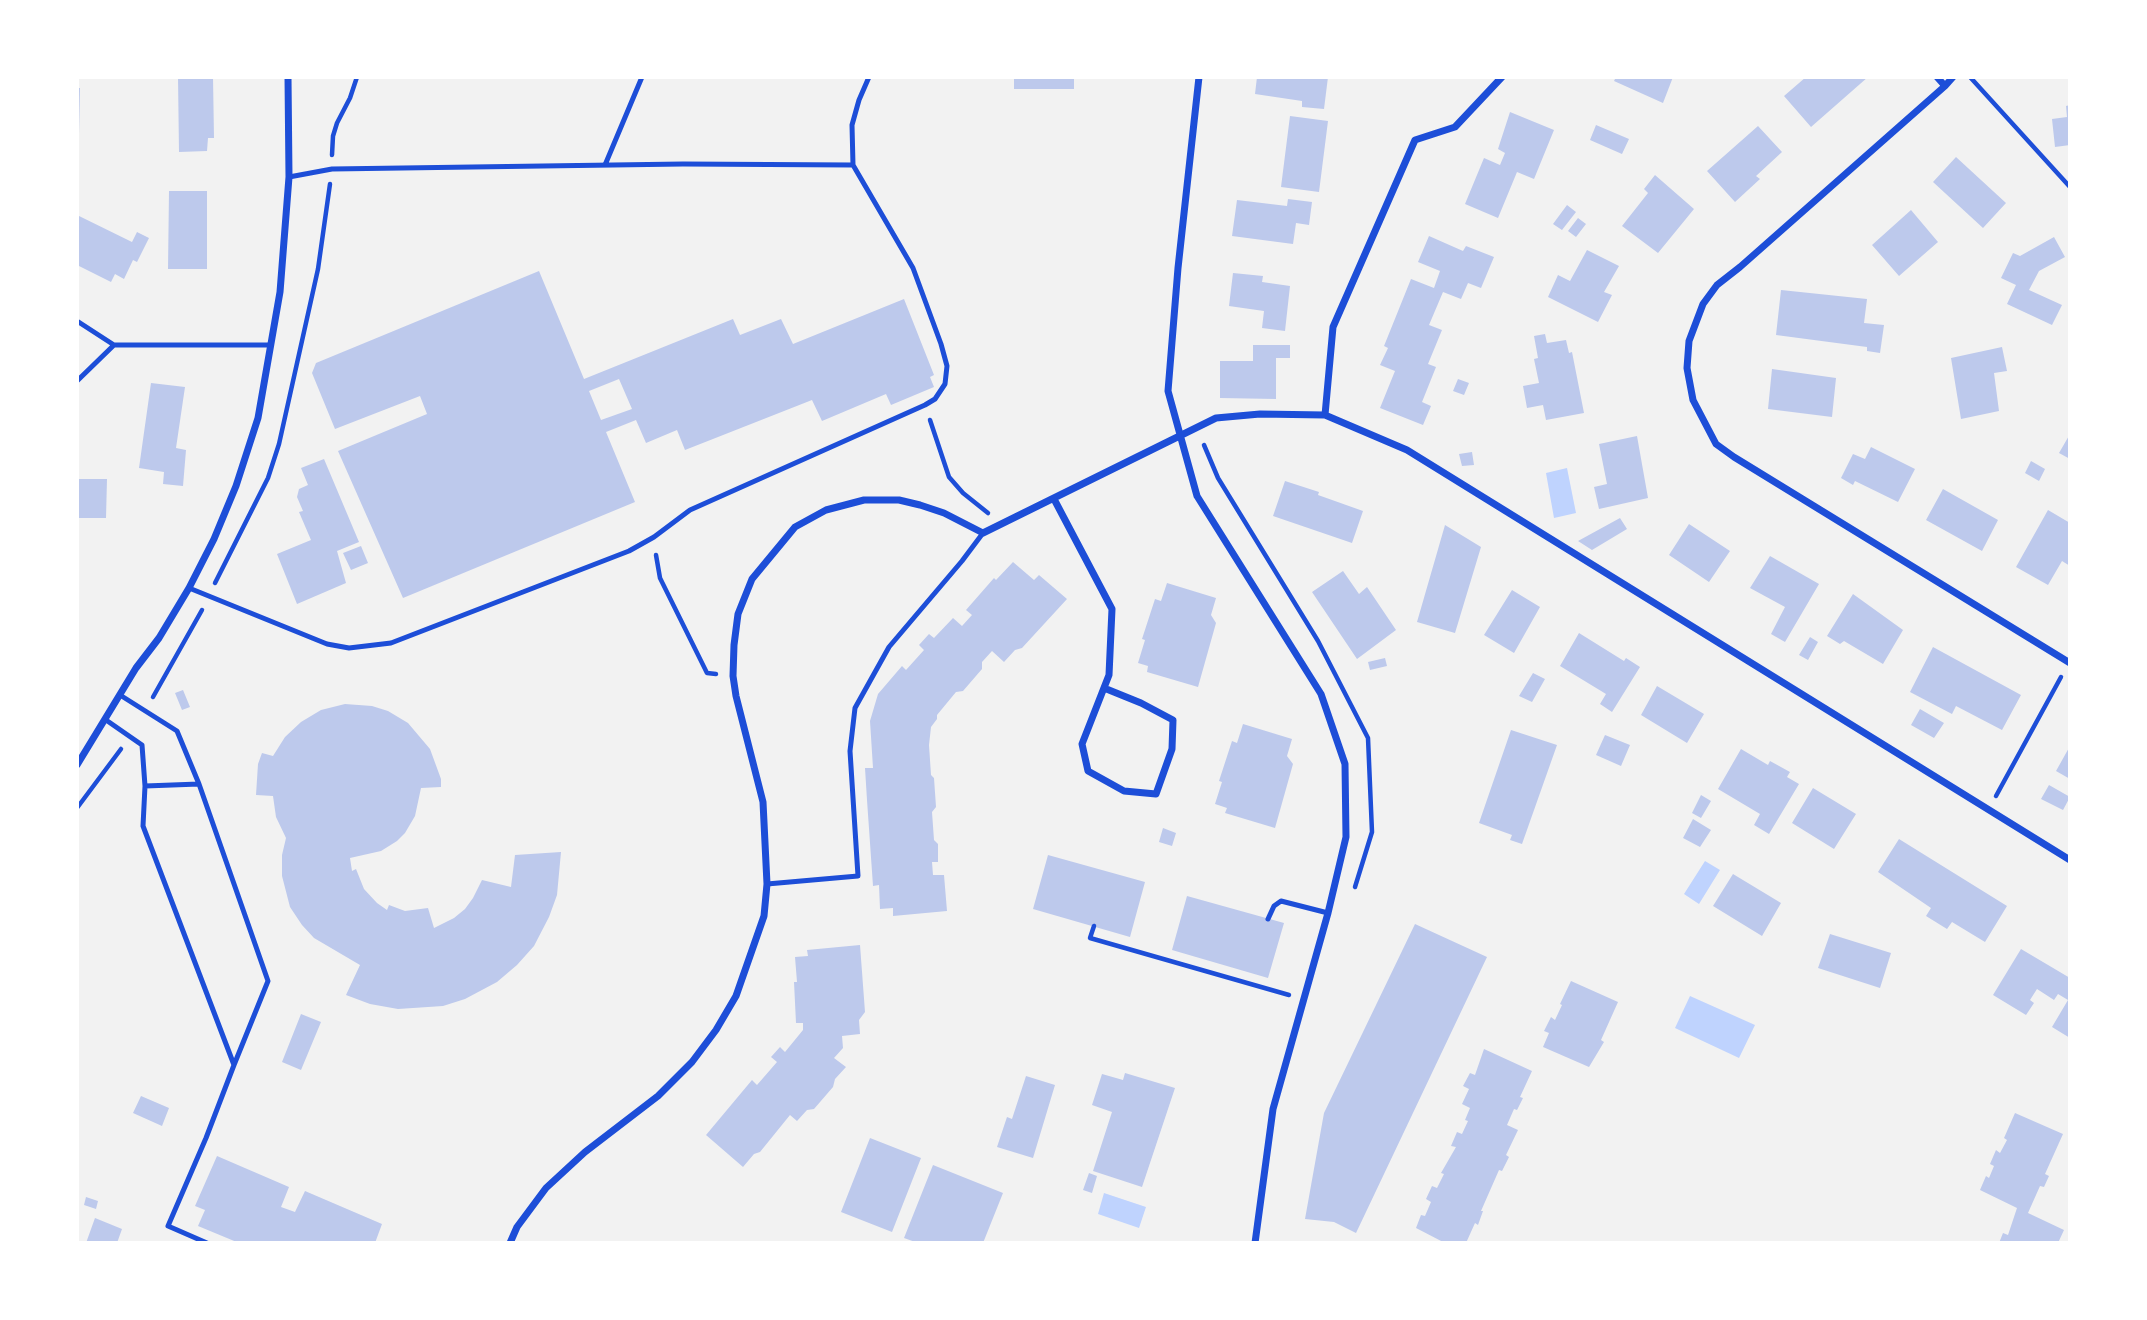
<!DOCTYPE html>
<style>
body{margin:0}
#map{position:relative;width:2147px;height:1320px;overflow:hidden;background:#f2f2f2;font-family:Barlow,sans-serif}
canvas{display:block}
.frame{position:absolute;inset:0;border:79px solid #fff;pointer-events:none}
</style>
<div id="map">
<canvas width="2147" height="1320"></canvas>
<div class="frame"></div>
</div>
<script>
const context = document.querySelector('canvas').getContext('2d');
context.lineJoin = 'round';
function fillPath(path, color) {
  context.fillStyle = color;
  context.fill(path, 'evenodd');
}
function shape(rows) {
  const path = new Path2D();
  for (const r of rows) {
    path.moveTo(r[0], r[1]);
    for (let i = 2; i < r.length; i += 2) path.lineTo(r[i], r[i + 1]);
  }
  return path;
}
function trace(path, color, width, dash) {
  context.strokeStyle = color;
  context.lineWidth = width;
  context.lineCap = dash ? 'butt' : 'round';
  context.setLineDash(dash || []);
  context.stroke(path);
}
const water = shape([
 [1567,468,1576,513,1554,518,1546,473],
 [1705,861,1720,870,1699,904,1684,894],
 [1690,996,1755,1025,1739,1058,1675,1028],
 [1104,1193,1146,1207,1139,1228,1098,1214]
]);
const building = shape([
 [178,77,213,77,214,138,208,138,207,151,179,152],
 [1014,77,1074,77,1074,89,1014,89],
 [1257,77,1328,77,1324,109,1302,107,1302,101,1255,94],
 [1616,77,1673,77,1663,103,1614,81],
 [1806,77,1868,77,1811,127,1784,96],
 [77,88,80,88,79,134,77,134],
 [2070,105,2070,145,2055,147,2052,119,2067,117,2066,106],
 [1510,112,1554,130,1534,179,1517,172,1498,218,1465,204,1484,158,1500,165,1505,153,1498,149],
 [1290,116,1328,121,1319,192,1281,187],
 [1596,125,1629,139,1622,154,1590,140],
 [1758,126,1782,152,1756,176,1760,179,1735,202,1707,171],
 [1956,157,2006,203,1983,228,1933,182],
 [1655,175,1694,209,1658,253,1622,226,1648,193,1644,189],
 [169,191,207,191,207,269,168,269],
 [1288,199,1312,202,1309,225,1296,223,1293,244,1232,236,1237,200,1287,206],
 [1567,205,1576,212,1562,230,1553,224],
 [1911,210,1938,242,1899,276,1872,245],
 [77,215,132,242,137,232,149,238,137,262,133,260,124,279,115,274,111,282,77,265],
 [1578,218,1586,224,1576,237,1568,231],
 [1429,236,1463,251,1466,246,1494,257,1481,288,1468,283,1461,299,1443,292,1429,325,1442,330,1428,364,1436,367,1422,402,1431,406,1423,425,1380,408,1395,371,1380,365,1388,348,1384,346,1411,279,1434,288,1440,271,1418,262],
 [2054,237,2065,257,2039,271,2029,290,2062,305,2052,325,2007,304,2016,285,2001,278,2013,253,2020,256],
 [1587,250,1619,266,1604,292,1612,295,1598,322,1548,297,1558,275,1570,281],
 [539,271,584,379,733,319,740,335,781,319,793,344,904,299,934,375,930,377,934,387,891,405,886,394,822,421,812,400,685,450,677,430,646,443,636,420,606,432,635,502,403,598,338,451,427,414,420,396,335,429,312,373,316,363],
 [619,379,632,409,601,420,589,391],
 [1233,273,1263,276,1262,282,1290,286,1285,331,1262,328,1264,311,1229,306],
 [1781,290,1867,299,1864,323,1884,325,1880,353,1867,351,1867,347,1776,335],
 [1545,334,1547,343,1566,340,1569,353,1572,352,1584,413,1546,420,1543,405,1527,408,1523,386,1539,383,1534,359,1538,358,1534,336],
 [1253,345,1290,345,1290,358,1276,358,1276,399,1220,398,1220,361,1253,361],
 [2002,347,2007,371,1994,373,1999,411,1961,419,1951,358],
 [1772,369,1836,378,1832,417,1768,409],
 [1458,379,1469,383,1464,395,1453,391],
 [151,383,185,387,176,448,186,450,183,486,163,484,164,472,139,468],
 [2070,434,2070,459,2059,453],
 [1637,436,1648,498,1599,509,1594,487,1607,484,1599,444],
 [1871,447,1915,469,1898,502,1855,481,1853,485,1841,478,1853,454,1865,459],
 [1472,452,1474,465,1462,466,1459,454],
 [324,459,359,542,337,551,346,583,297,604,277,554,311,540,299,512,303,511,297,497,299,489,308,485,301,468],
 [2031,461,2045,469,2039,481,2025,473],
 [77,479,107,479,106,518,77,518],
 [1285,481,1319,492,1318,495,1363,511,1352,543,1273,516],
 [1943,489,1998,520,1982,551,1926,520],
 [2048,510,2070,523,2070,566,2062,561,2048,585,2016,567],
 [1620,518,1627,529,1592,550,1578,541],
 [1689,524,1730,551,1709,582,1669,555],
 [1445,525,1481,547,1455,633,1417,622],
 [361,546,368,563,351,570,343,553],
 [1770,556,1819,584,1785,642,1771,634,1785,607,1750,588],
 [1013,562,1034,580,1039,575,1067,599,1022,648,1015,650,1004,662,992,651,982,662,982,669,963,691,956,692,937,715,937,719,931,727,929,745,931,775,934,778,936,807,932,812,934,840,938,844,938,862,932,862,933,875,944,875,947,911,893,916,893,908,880,909,879,885,873,886,867,800,865,768,873,768,870,721,878,694,902,666,906,670,924,650,919,645,929,634,934,638,953,618,962,626,972,615,966,610,994,578,996,580],
 [1343,571,1359,594,1367,587,1396,630,1357,659,1312,592],
 [1167,583,1216,598,1211,615,1216,623,1198,687,1147,672,1148,666,1138,663,1145,640,1142,639,1155,599,1161,601],
 [1512,590,1540,607,1514,653,1484,635],
 [1853,594,1903,630,1883,664,1844,641,1840,644,1827,636],
 [1579,633,1624,661,1626,658,1640,667,1612,712,1600,704,1606,694,1560,666],
 [1810,637,1818,642,1808,660,1799,655],
 [1933,647,2021,695,2002,730,1956,706,1952,714,1910,692],
 [1385,658,1387,666,1370,670,1368,662],
 [1533,673,1545,679,1532,702,1519,696],
 [1657,686,1704,714,1687,743,1641,715],
 [183,690,190,707,182,710,175,693],
 [345,704,372,706,388,711,408,723,430,749,441,779,441,787,421,788,415,816,405,833,397,841,381,851,350,858,352,871,356,869,364,889,377,903,387,910,389,905,405,911,428,908,434,928,454,918,465,909,473,898,482,880,511,887,515,855,561,852,557,895,549,917,534,946,517,965,497,982,465,999,443,1006,398,1009,370,1004,346,995,360,965,314,938,302,925,290,907,282,876,282,855,286,838,276,817,273,796,256,795,258,764,262,753,273,756,285,737,301,722,321,710],
 [1920,709,1944,723,1934,738,1911,725],
 [1243,724,1292,739,1287,756,1293,764,1275,828,1225,813,1227,808,1215,804,1222,782,1219,781,1232,741,1237,743],
 [1511,730,1557,745,1522,844,1510,840,1512,835,1479,823],
 [1605,735,1630,745,1621,766,1596,755],
 [2070,746,2070,779,2056,771],
 [1741,749,1768,765,1770,761,1790,772,1787,777,1799,784,1769,834,1754,825,1760,814,1718,789],
 [2049,785,2070,797,2063,810,2041,799],
 [1813,788,1856,814,1834,849,1792,823],
 [1701,795,1711,801,1701,818,1692,813],
 [1693,819,1711,830,1700,847,1683,838],
 [1163,828,1176,833,1172,846,1159,842],
 [1899,839,2007,906,1985,942,1952,922,1947,929,1926,916,1931,908,1878,872],
 [1048,855,1145,882,1130,937,1033,909],
 [1733,874,1781,903,1762,936,1713,906],
 [1187,896,1284,923,1268,978,1172,950],
 [1415,924,1487,957,1356,1233,1334,1222,1305,1219,1324,1113],
 [1830,934,1891,953,1880,988,1818,968],
 [860,945,865,1012,859,1020,860,1034,842,1036,843,1048,834,1058,846,1067,835,1079,833,1087,814,1109,807,1110,797,1121,790,1115,760,1152,754,1154,743,1167,706,1135,752,1080,757,1085,777,1062,771,1057,780,1047,785,1052,803,1030,803,1023,796,1023,794,982,797,982,795,957,808,956,807,950],
 [2021,949,2070,978,2070,1038,2052,1027,2068,1000,2058,994,2054,1000,2037,989,2030,1000,2034,1003,2026,1015,1993,995],
 [1571,981,1618,1002,1601,1040,1604,1042,1589,1067,1543,1047,1549,1033,1544,1031,1551,1017,1555,1020,1562,1005,1560,1004],
 [301,1014,321,1022,301,1070,282,1062],
 [1484,1049,1532,1071,1520,1097,1523,1098,1517,1110,1514,1109,1507,1125,1518,1130,1506,1155,1509,1157,1502,1171,1499,1170,1481,1211,1483,1211,1478,1225,1475,1223,1466,1243,1445,1243,1416,1228,1421,1215,1425,1216,1431,1202,1426,1199,1432,1186,1437,1188,1444,1174,1441,1173,1456,1147,1451,1146,1457,1132,1462,1134,1468,1121,1465,1120,1470,1108,1462,1104,1469,1089,1463,1086,1470,1073,1475,1075],
 [1125,1073,1175,1088,1142,1187,1093,1171,1112,1112,1092,1105,1102,1074,1123,1080],
 [1026,1076,1055,1085,1033,1158,997,1147,1007,1117,1012,1119],
 [141,1096,169,1108,162,1126,133,1113],
 [2015,1113,2063,1134,2045,1174,2049,1176,2044,1187,2040,1186,2028,1213,2064,1230,2058,1243,1999,1243,2003,1233,2008,1235,2017,1208,1980,1190,1986,1176,1989,1178,1994,1166,1990,1164,1996,1150,2000,1153,2007,1140,2004,1138],
 [870,1138,921,1158,892,1232,841,1212],
 [217,1156,289,1187,281,1207,295,1212,305,1191,382,1224,375,1243,239,1243,198,1226,205,1210,195,1206],
 [933,1165,1003,1193,983,1243,918,1243,904,1238],
 [1089,1173,1097,1176,1092,1193,1083,1190],
 [86,1197,98,1201,96,1209,84,1205],
 [95,1218,122,1229,117,1243,86,1243]
]);
const path = shape([
 [1970,77,2070,187],
 [332,155,333,136,337,123,350,98,357,77],
 [930,420,949,477,963,493,988,513],
 [1204,445,1218,478,1318,641,1368,738,1372,832,1355,887],
 [656,555,660,578,707,673,716,674],
 [215,583,268,478,279,444,318,269,330,184],
 [153,697,202,610],
 [1996,796,2061,677],
 [77,808,121,749],
 [1094,926,1090,938,1289,995]
]);
const service = shape([
 [605,165,642,77],
 [853,165,852,125,859,100,869,77],
 [77,321,114,345,271,345],
 [77,381,114,345],
 [189,588,327,644,349,648,391,643,629,551,654,537,690,510,925,405,935,399,945,384,947,366,941,344,913,268,853,165,683,164,332,169,289,177],
 [120,695,177,731,199,784],
 [106,720,142,745,145,786,143,826,234,1065,206,1138,168,1226,207,1243],
 [145,786,199,784,268,981,234,1065],
 [767,884,858,876,850,751,855,708,889,647,962,561,983,533],
 [1268,919,1274,906,1281,901,1328,913]
]);
const minor = shape([
 [1199,77,1178,268,1168,391,1197,496,1321,694,1345,764,1346,837,1328,913,1273,1109,1255,1243],
 [1937,77,1945,86,1953,77],
 [1945,86,1740,267,1717,285,1703,304,1689,341,1687,368,1693,400,1716,444,1734,457,2070,663],
 [1325,415,1333,327,1415,140,1455,127,1502,77],
 [1054,499,1112,609,1109,675,1082,744,1088,771,1124,791,1156,794,1172,749,1173,720,1141,703,1104,688],
 [77,765,136,668,159,638,189,588,214,539,236,486,258,418,280,292,289,177,288,77],
 [510,1243,517,1227,546,1188,585,1152,658,1096,692,1062,716,1030,736,996,764,916,767,884,763,802,736,696,733,676,734,645,738,614,752,579,795,527,826,510,864,500,899,500,920,505,944,513,983,533,1216,418,1260,414,1325,415,1407,450,2070,860]
]);
fillPath(water, '#bfd3fe');
fillPath(building, '#bdc9ec');
trace(path, '#1d4ed8', 4.5);
trace(service, '#1d4ed8', 5);
trace(minor, '#1d4ed8', 7);
</script>
